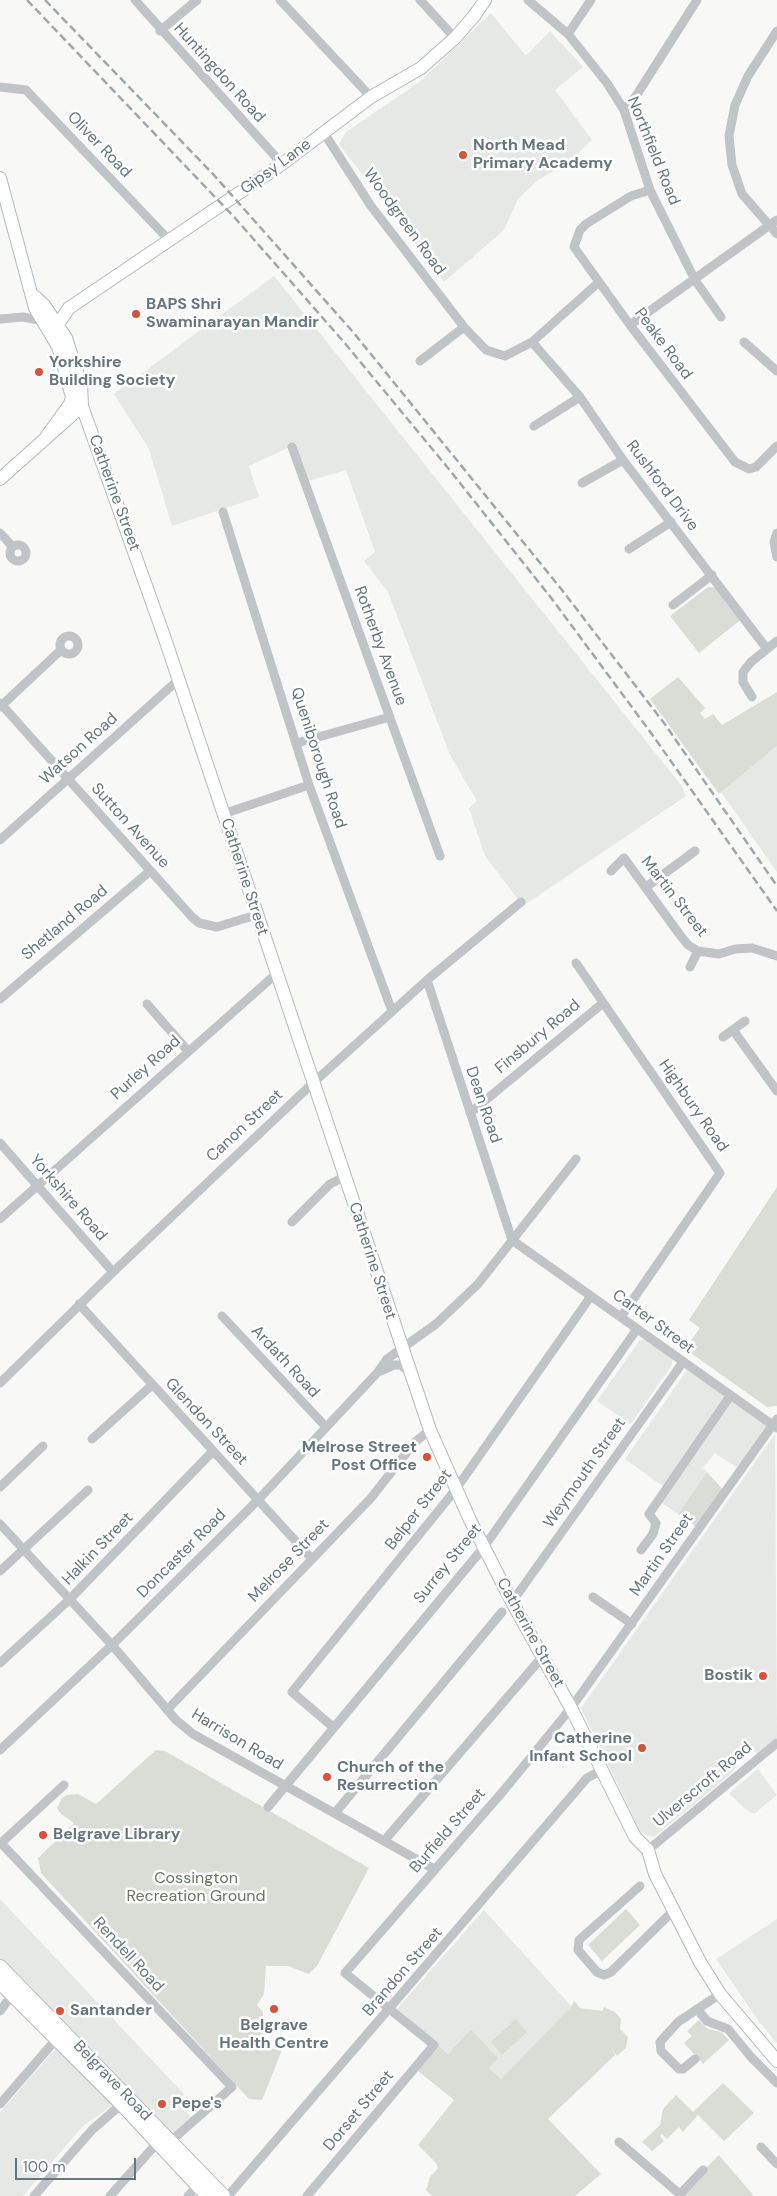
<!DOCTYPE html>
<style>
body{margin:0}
#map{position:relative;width:777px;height:2196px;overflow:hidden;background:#f8f8f6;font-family:"DM Sans",sans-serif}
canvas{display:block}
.scale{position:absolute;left:15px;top:2158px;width:121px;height:22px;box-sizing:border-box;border:2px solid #66767e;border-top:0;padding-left:6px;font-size:15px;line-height:18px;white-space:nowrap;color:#66767e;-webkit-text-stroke:4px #fff;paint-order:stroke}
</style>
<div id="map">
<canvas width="777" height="2196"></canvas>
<div class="scale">100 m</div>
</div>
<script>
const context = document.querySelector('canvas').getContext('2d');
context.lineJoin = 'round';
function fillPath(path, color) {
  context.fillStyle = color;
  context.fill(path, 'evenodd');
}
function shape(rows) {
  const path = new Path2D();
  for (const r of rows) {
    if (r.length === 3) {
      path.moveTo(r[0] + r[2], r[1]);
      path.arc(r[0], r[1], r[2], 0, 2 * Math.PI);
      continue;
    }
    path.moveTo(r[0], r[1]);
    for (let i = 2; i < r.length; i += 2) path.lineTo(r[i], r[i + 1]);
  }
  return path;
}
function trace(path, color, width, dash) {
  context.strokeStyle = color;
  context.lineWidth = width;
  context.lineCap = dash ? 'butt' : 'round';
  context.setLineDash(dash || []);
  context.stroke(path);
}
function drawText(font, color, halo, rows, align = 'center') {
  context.font = font + ' "DM Sans",sans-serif';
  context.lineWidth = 5;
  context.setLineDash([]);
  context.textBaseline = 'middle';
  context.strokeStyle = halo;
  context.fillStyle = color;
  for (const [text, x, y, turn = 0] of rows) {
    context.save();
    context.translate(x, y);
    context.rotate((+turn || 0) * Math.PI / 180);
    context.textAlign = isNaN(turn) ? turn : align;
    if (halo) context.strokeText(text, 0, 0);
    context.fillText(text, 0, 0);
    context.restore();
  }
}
const built = shape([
 [491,13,526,56,550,31,583,67,555,90,592,140,568,163,538,180,518,199,504,230,444,282,339,144,346,132,422,80],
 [274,276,681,785,686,796,523,906,485,856,469,808,477,801,450,755,388,592,364,561,375,552,346,470,308,481,294,445,249,466,259,497,172,526,149,449,114,394],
 [777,746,777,872,721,792],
 [645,1339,672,1359,672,1365,631,1424,597,1401,639,1341],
 [687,1370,728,1397,664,1487,625,1459],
 [731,1399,769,1424,739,1469,715,1453,703,1468,707,1472,678,1514,659,1501],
 [775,1434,777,1738,760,1753,747,1751,736,1762,733,1772,654,1837,648,1836,640,1831,581,1708],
 [758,1769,777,1795,754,1814,744,1808,729,1793],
 [0,1899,184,2094,176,2102,192,2118,173,2135,0,1959],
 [484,1910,572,2007,501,2079,489,2068,498,2058,471,2029,448,2054,396,2010],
 [777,1919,777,2043,760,2023,716,1959],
 [58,2046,114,2104,83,2126,23,2196,0,2196,0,2112]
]);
const green = shape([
 [708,587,719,588,743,618,699,653,670,616],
 [678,677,705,708,700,713,705,719,713,714,722,725,777,692,777,746,719,794,650,699],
 [777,1187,777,1406,767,1407,685,1349,700,1328,689,1320],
 [707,1472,724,1491,698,1528,678,1514],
 [156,1750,165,1751,369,1868,317,1966,309,1974,288,1966,266,1966,264,1994,257,2005,263,2012,262,2048,282,2050,262,2100,249,2099,41,1873,38,1858,74,1823,61,1814,57,1808,62,1798,67,1795,78,1794,96,1804],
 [626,1909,640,1925,602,1961,588,1945],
 [574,2001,580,2008,602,2011,604,2007,615,2012,621,2019,620,2029,628,2037,626,2048,617,2056,610,2047,615,2055,548,2119,601,2174,575,2196,432,2196,426,2190,430,2177,438,2168,436,2163,418,2145,454,2100,418,2071,439,2046,448,2054,471,2029,498,2058,489,2068,501,2079,571,2007],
 [516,2019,527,2032,502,2055,491,2042],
 [699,2020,708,2029,721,2032,729,2040,703,2064,684,2043,692,2036,687,2031],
 [723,2083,754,2113,724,2141,698,2115,683,2132,679,2127,667,2139,662,2134,660,2136,664,2141,652,2151,642,2142,660,2125,663,2109,676,2095,693,2112],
 [719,2155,754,2196,683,2196,680,2194]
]);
const street = shape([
 [135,0,282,164],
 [280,0,371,97],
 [420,0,455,38],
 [528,0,568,34,607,83,624,110,650,190,695,280,721,317],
 [160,31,197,0],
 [777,31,748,76,735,105,729,136,732,165,742,194,777,234],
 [568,34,591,0],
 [0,87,26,90,169,240],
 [624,110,636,96,697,0],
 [324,133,371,206,464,327,486,350,505,356,532,342,599,282],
 [650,190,631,196,586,224,580,230,574,247,630,325,735,462,749,469,756,467,777,446],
 [0,319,23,317,44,321],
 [630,325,777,220],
 [532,342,580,397,623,460,767,649],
 [744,342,777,371],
 [420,361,464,327],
 [534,426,580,397],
 [292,447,440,856],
 [582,483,623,460],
 [223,512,309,785,392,1011],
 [0,533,13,547],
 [777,533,774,542,777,557],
 [18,553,8],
 [629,549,671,522],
 [673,605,712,575],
 [69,645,9],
 [752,697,743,682,743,672,751,662,777,641],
 [0,703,192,917,199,923,217,927,256,915],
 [0,707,61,650],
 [297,743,390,717],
 [223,814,309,785],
 [0,840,177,681],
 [611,871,624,858,680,935,688,945,698,951,719,954,735,949,752,948,777,956],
 [646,887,695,851],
 [576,963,720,1173,621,1317],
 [690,967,698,951],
 [427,980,512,1240],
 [0,999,150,871],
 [147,1004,188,1051],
 [733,1030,777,1091],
 [723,1037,745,1021],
 [470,1113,603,1003],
 [0,1143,113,1272],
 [0,1219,276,974],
 [292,1222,330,1184,344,1177],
 [512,1240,777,1428],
 [79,1304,312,1559],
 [222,1316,326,1427],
 [381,1371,394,1365,401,1365,409,1372],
 [0,1383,113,1272,314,1082,427,980,521,902],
 [92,1439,152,1385],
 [0,1487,43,1446],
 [0,1524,112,1645,176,1720,193,1734,434,1869],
 [641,1550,653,1534,656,1523,649,1514,730,1396],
 [0,1571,88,1490],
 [593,1597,632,1624],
 [512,1602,683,1362],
 [0,1663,69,1600,213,1451],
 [167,1710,371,1498,415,1442,430,1430],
 [333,1727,292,1692,456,1489,591,1296],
 [0,1750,112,1645,258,1500,378,1372,387,1359,436,1324,478,1284,576,1159],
 [268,1807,484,1547,637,1329],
 [335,1813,502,1612],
 [384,1841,543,1656],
 [1,1843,232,2087,171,2141,158,2142,110,2196],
 [0,1844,64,1785],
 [648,1850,777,1743],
 [640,1886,579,1940,578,1950,597,1972,604,1975,611,1972,673,1911],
 [697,2009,707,2021,728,2029,751,2057,777,2083],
 [0,2011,13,1994],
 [695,2059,683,2069,679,2069,661,2051,660,2042,678,2022,720,1994],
 [0,2104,59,2036],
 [619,2142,682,2196],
 [761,2147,777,2164],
 [680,2194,703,2170],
 [34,2196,92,2130,125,2101],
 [188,2196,198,2185],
 [228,2196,587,1778,602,1770],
 [307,2196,434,2045,345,1973,505,1789,571,1708,777,1419]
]);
const secondary = shape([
 [0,178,35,308,57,345],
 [71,390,82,406,164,636,430,1430,470,1520,512,1602,571,1708,635,1837,648,1850,655,1874,700,1962,720,1994,777,2061],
 [46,437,70,404,72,397,56,339,58,324,69,308,282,164,371,97,421,68,455,38,474,16,485,0],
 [0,479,82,406,81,384,66,338,44,305,33,295]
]);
const primary = shape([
 [0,1967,223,2196],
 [0,1982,122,2104,208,2196]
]);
const rail = shape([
 [27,0,235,218,343,341,448,468,552,599,651,733,777,911],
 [45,0,213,174,353,332,562,590,664,723,777,886]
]);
const markers = [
 [463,155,5,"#d3533c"],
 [136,314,5,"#d3533c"],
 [39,372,5,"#d3533c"],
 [427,1457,5,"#d3533c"],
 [763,1676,5,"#d3533c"],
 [642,1748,5,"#d3533c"],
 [327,1777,5,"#d3533c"],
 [43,1835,5,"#d3533c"],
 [274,2009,5,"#d3533c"],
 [60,2011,5,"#d3533c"],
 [162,2104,5,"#d3533c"]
];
const streetNames = [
 ["Huntingdon Road",219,73,48],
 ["Oliver Road",99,145,46],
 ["Northfield Road",653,151,68],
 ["Gipsy Lane",276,167,-36],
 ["Woodgreen Road",404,222,54],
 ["Peake Road",663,344,53],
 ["Rushford Drive",662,486,53],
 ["Catherine Street",114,493,70],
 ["Rotherby Avenue",380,646,70],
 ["Watson Road",79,749,-42],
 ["Queniborough Road",318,758,72],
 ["Sutton Avenue",130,826,48],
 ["Catherine Street",244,877,72],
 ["Martin Street",674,897,52],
 ["Shetland Road",65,923,-40],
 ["Finsbury Road",538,1037,-40],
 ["Purley Road",146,1068,-42],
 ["Dean Road",483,1105,71],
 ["Highbury Road",693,1106,55],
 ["Canon Street",245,1126,-43],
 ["Yorkshire Road",68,1198,49],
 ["Catherine Street",372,1261,72],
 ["Carter Street",653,1322,36],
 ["Ardath Road",285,1362,47],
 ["Glendon Street",206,1422,47],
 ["Weymouth Street",585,1473,-55],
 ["Belper Street",419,1510,-52],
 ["Halkin Street",98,1549,-46],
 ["Doncaster Road",182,1554,-45],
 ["Martin Street",662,1555,-55],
 ["Melrose Street",289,1561,-46],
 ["Surrey Street",448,1564,-51],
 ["Catherine Street",530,1633,61],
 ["Harrison Road",237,1740,31],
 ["Ulverscroft Road",703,1785,-40],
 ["Burfield Street",448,1831,-49],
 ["Rendell Road",128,1955,47],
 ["Brandon Street",403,1972,-49],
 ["Belgrave Road",112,2081,46],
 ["Dorset Street",359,2111,-50]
];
const poiNames = [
 ["North Mead",473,146],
 ["Primary Academy",473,164],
 ["BAPS Shri",146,305],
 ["Swaminarayan Mandir",146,323],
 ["Yorkshire",49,363],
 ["Building Society",49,381],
 ["Melrose Street",417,1448,"right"],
 ["Post Office",417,1466,"right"],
 ["Bostik",753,1676,"right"],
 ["Catherine",632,1739,"right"],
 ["Infant School",632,1757,"right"],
 ["Church of the",337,1768],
 ["Resurrection",337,1786],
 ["Belgrave Library",53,1835],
 ["Santander",70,2011],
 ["Belgrave",274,2026,"center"],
 ["Health Centre",274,2044,"center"],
 ["Pepe's",172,2104]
];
const parkNames = [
 ["Cossington",196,1879],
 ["Recreation Ground",196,1897]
];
fillPath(built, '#e6e8e6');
fillPath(green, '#d9ddd5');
trace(secondary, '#b2b8bc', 14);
trace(primary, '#b1b7ba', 16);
trace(street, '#c0c4c7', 9);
trace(secondary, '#fff', 12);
trace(primary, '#fff', 14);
trace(rail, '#a0a7ab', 2.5, [8, 4]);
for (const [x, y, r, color] of markers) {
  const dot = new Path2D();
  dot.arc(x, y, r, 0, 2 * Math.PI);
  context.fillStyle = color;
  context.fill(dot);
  trace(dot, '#fff', 2);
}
drawText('16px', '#66767e', '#fff', streetNames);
drawText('bold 16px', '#66767e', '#fff', poiNames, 'left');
drawText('16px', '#697764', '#fff', parkNames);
</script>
